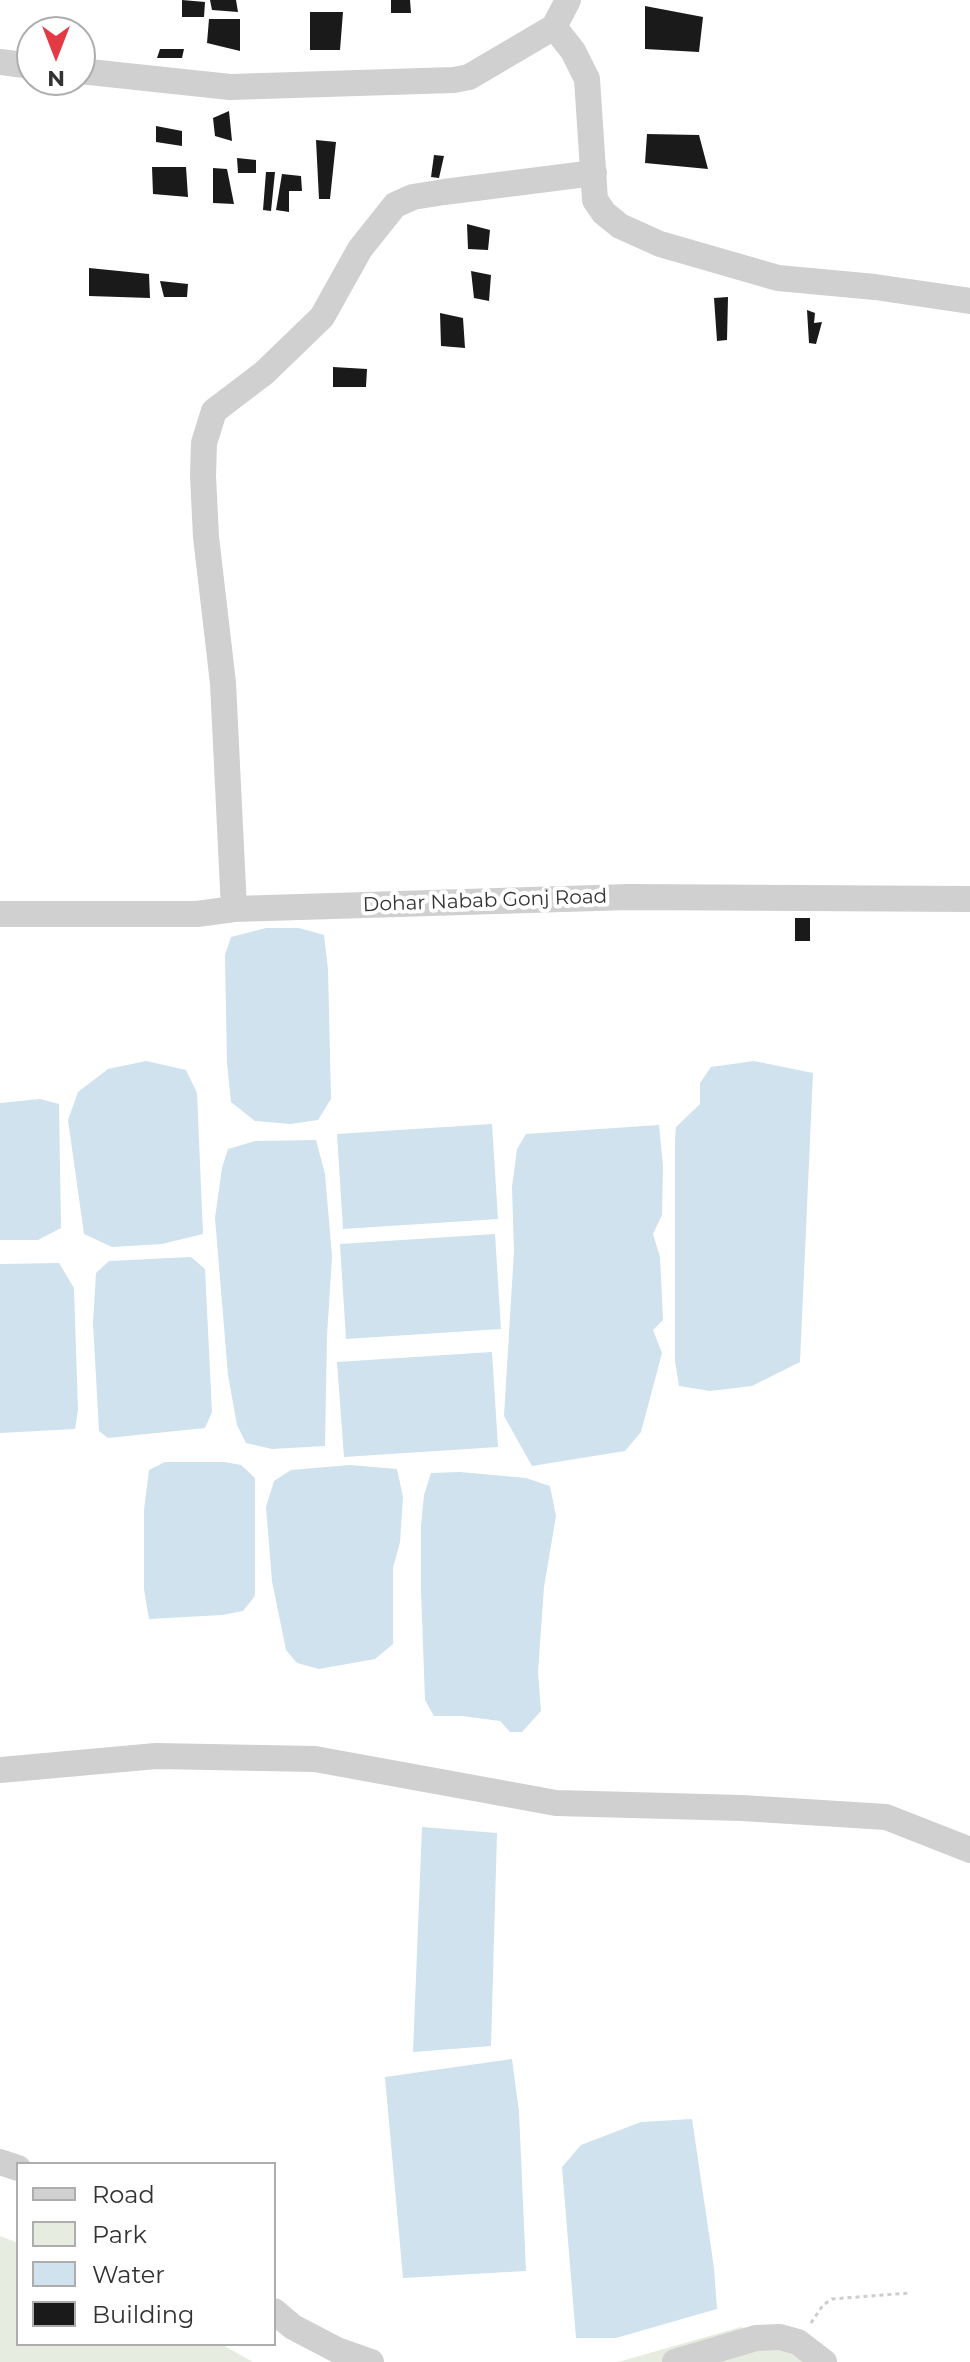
<!DOCTYPE html>
<style>
body{margin:0}
#map{position:relative;width:970px;height:2362px;overflow:hidden;background:#fff;font-family:Montserrat,sans-serif}
canvas{display:block}
.legend{position:absolute;left:16px;top:2162px;width:260px;height:184px;box-sizing:border-box;background:#fff;border:2px solid #adadad;margin:0;padding:10px 14px;list-style:none;font-size:24px;color:#333}
.legend li{display:flex;align-items:center;gap:16px;height:40px}
.legend b{width:40px;border:2px solid #adadad}
.north{position:absolute;left:16px;top:16px;width:80px;height:80px;box-sizing:border-box;background:#fff;border:2px solid #adadad;border-radius:50%;rotate:180deg;font-size:22px;font-weight:700;line-height:32px;text-align:center;color:#333}
.north::after{content:'';display:block;margin:auto;width:28px;height:36px;background:#e63946;clip-path:polygon(50% 0,100% 100%,50% 72%,0 100%)}
</style>
<div id="map">
<canvas width="970" height="2362"></canvas>
<ul class="legend">
<li><b style="height:10px;background:#d0d0d0"></b>Road</li>
<li><b style="height:22px;background:#e6ecdf"></b>Park</li>
<li><b style="height:22px;background:#cfe2ee"></b>Water</li>
<li><b style="height:22px;background:#1a1a1a"></b>Building</li>
</ul>
<div class="north">N</div>
</div>
<script>
const context = document.querySelector('canvas').getContext('2d');
context.lineJoin = 'round';
function fillPath(path, color) {
  context.fillStyle = color;
  context.fill(path, 'evenodd');
}
function shape(rows) {
  const path = new Path2D();
  for (const r of rows) {
    path.moveTo(r[0], r[1]);
    for (let i = 2; i < r.length; i += 2) path.lineTo(r[i], r[i + 1]);
  }
  return path;
}
function trace(path, color, width, dash) {
  context.strokeStyle = color;
  context.lineWidth = width;
  context.lineCap = dash ? 'butt' : 'round';
  context.setLineDash(dash || []);
  context.stroke(path);
}
function drawText(font, color, halo, rows, align = 'center') {
  context.font = font + ' Montserrat,sans-serif';
  context.lineWidth = 8;
  context.setLineDash([]);
  context.textBaseline = 'middle';
  context.strokeStyle = halo;
  context.fillStyle = color;
  for (const [text, x, y, turn = 0] of rows) {
    context.save();
    context.translate(x, y);
    context.rotate((+turn || 0) * Math.PI / 180);
    context.textAlign = isNaN(turn) ? turn : align;
    if (halo) context.strokeText(text, 0, 0);
    context.fillText(text, 0, 0);
    context.restore();
  }
}
const green = shape([
 [0,2236,18,2243,18,2344,221,2344,253,2362,0,2362],
 [741,2327,814,2362,618,2362]
]);
const water = shape([
 [266,928,299,928,324,935,328,969,331,1099,318,1120,291,1124,255,1121,231,1102,227,1063,225,955,231,937],
 [146,1061,186,1070,197,1093,203,1234,162,1244,112,1247,84,1234,68,1120,78,1092,108,1069],
 [754,1061,813,1073,800,1362,752,1386,710,1391,679,1386,675,1361,675,1139,676,1127,700,1104,700,1083,711,1067],
 [40,1099,59,1104,61,1228,38,1240,0,1240,0,1103],
 [492,1124,498,1219,343,1229,337,1134],
 [659,1125,663,1166,662,1215,653,1234,660,1257,663,1320,653,1330,662,1353,641,1432,625,1451,532,1466,504,1416,514,1251,512,1187,517,1149,526,1134],
 [316,1140,325,1174,332,1256,327,1336,325,1446,272,1449,246,1443,237,1425,228,1375,215,1218,222,1168,228,1149,255,1141],
 [495,1234,501,1329,346,1339,340,1244],
 [191,1257,205,1269,212,1412,205,1428,108,1438,99,1431,93,1323,96,1273,109,1261],
 [59,1263,74,1288,78,1410,75,1429,0,1433,0,1264],
 [492,1352,498,1447,344,1457,337,1362],
 [165,1462,224,1462,241,1465,255,1478,255,1596,243,1611,222,1615,149,1619,144,1589,144,1510,149,1470],
 [350,1465,397,1469,403,1497,400,1542,393,1568,393,1644,375,1659,319,1669,297,1663,286,1650,272,1581,266,1507,274,1481,291,1470],
 [460,1472,526,1478,550,1486,556,1516,544,1587,538,1672,541,1711,522,1732,510,1732,500,1721,462,1716,434,1716,425,1700,421,1589,421,1526,424,1495,431,1473],
 [422,1827,497,1833,491,2046,413,2052],
 [512,2059,519,2112,526,2271,403,2278,385,2077],
 [692,2119,714,2268,717,2309,616,2338,576,2338,562,2167,581,2145,641,2122]
]);
const building = shape([
 [182,0,205,2,204,17,182,17],
 [210,0,236,0,238,12,212,10],
 [391,0,410,0,411,13,391,13],
 [645,6,703,17,699,52,645,49],
 [310,12,343,12,340,50,310,50],
 [209,19,240,19,240,51,207,43],
 [160,49,184,49,182,58,157,58],
 [229,111,232,141,215,136,213,118],
 [156,126,182,131,182,146,156,142],
 [647,134,699,135,708,169,645,163],
 [316,140,336,142,330,199,319,199],
 [434,155,444,156,439,178,431,177],
 [237,158,256,160,256,173,238,173],
 [152,167,186,167,188,197,153,194],
 [213,168,227,169,234,204,213,203],
 [266,172,275,172,271,211,263,210],
 [282,174,301,176,302,191,289,191,289,212,276,210],
 [467,224,490,230,488,250,468,249],
 [89,268,149,274,150,298,89,296],
 [471,271,491,275,489,301,474,298],
 [160,281,188,284,187,297,164,297],
 [728,297,727,340,717,341,714,298],
 [807,310,815,313,814,323,822,322,816,344,809,343],
 [440,313,463,318,465,348,441,346],
 [333,367,367,369,366,387,333,387],
 [795,918,810,918,810,941,795,941]
]);
const path = shape([
 [811,2323,823,2305,832,2299,909,2293]
]);
const minor = shape([
 [554,27,573,51,587,79,595,200,604,213,620,226,660,244,778,278,875,287,970,301],
 [554,27,568,0],
 [0,62,32,66],
 [80,71,230,87,454,80,469,77,554,27],
 [234,909,223,683,206,537,203,476,204,443,214,411,264,373,322,317,360,249,395,205,413,197,444,192,594,173],
 [0,914,197,914,234,909,629,897,970,899],
 [0,1770,156,1756,315,1759,556,1803,742,1808,886,1817,970,1850],
 [0,2162,18,2168],
 [274,2311,293,2327,337,2350,371,2362],
 [675,2362,756,2338,780,2337,798,2342,824,2362]
]);
const streetNames = [
 ["Dohar Nabab Gonj Road",485,901,-2]
];
fillPath(green, '#e6ecdf');
fillPath(water, '#cfe2ee');
fillPath(building, '#1a1a1a');
trace(path, '#cdcdcd', 3, [4, 4]);
trace(minor, '#d0d0d0', 26);
drawText('20px', '#333', '#fff', streetNames);
</script>
